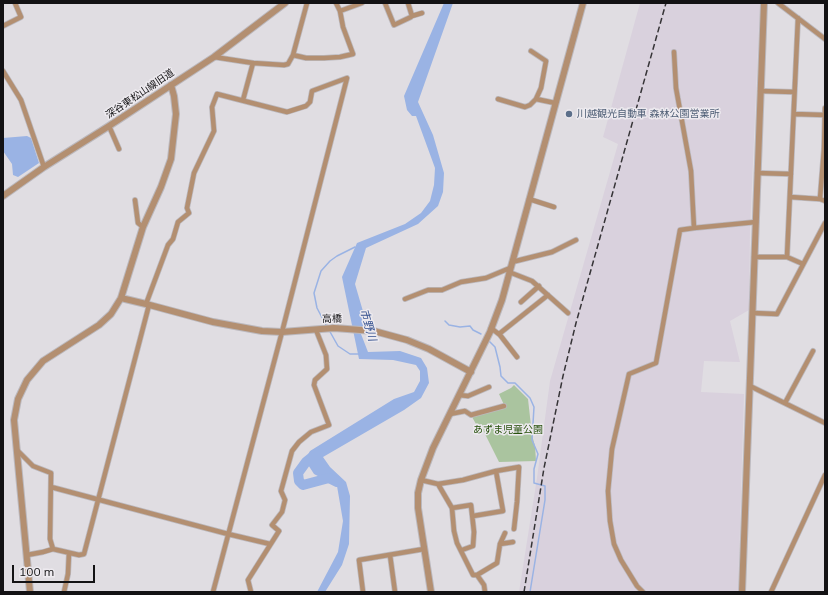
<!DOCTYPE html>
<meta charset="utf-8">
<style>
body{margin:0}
#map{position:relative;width:828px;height:595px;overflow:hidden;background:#e0dde2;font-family:Mulish,sans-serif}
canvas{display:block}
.frame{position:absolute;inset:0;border:4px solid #131214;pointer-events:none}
.scale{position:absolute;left:12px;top:565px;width:83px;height:18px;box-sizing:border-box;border:2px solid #131214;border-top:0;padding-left:5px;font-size:12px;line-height:14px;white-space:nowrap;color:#131214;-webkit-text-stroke:3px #edeaef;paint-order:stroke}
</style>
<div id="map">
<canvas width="828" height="595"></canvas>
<div class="frame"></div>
<div class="scale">100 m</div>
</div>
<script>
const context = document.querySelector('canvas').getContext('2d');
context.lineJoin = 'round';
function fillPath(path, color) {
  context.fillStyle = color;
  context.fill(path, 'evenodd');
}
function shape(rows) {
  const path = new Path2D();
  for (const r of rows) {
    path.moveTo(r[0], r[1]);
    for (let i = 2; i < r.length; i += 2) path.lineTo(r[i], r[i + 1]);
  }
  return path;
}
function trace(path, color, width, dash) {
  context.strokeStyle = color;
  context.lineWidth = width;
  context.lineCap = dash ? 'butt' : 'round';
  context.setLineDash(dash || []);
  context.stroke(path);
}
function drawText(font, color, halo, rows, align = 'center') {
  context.font = font + ' Mulish,"Noto Sans JP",sans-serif';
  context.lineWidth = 3;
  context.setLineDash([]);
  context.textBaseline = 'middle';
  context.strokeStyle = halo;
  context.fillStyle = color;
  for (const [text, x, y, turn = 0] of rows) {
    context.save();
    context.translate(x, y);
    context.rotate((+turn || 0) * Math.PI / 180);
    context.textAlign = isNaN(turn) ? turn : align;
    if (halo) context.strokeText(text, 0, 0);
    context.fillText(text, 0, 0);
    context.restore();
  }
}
const built = shape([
 [640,3,760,3,750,229,749,310,730,321,740,362,704,361,701,392,744,394,738,592,519,592,537,478,550,381,618,144,603,137]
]);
const green = shape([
 [514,385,528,399,532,435,535,446,536,461,499,462,484,432,476,424,472,417,505,407,499,394,511,388]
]);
const water = shape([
 [444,3,453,3,418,102,433,135,444,173,443,192,438,206,418,224,366,248,355,284,367,325,361,334,368,352,400,351,421,358,427,368,429,383,421,398,404,410,323,457,330,467,346,482,350,496,349,544,342,565,325,592,317,592,338,552,343,521,337,486,314,474,305,460,310,451,394,399,414,392,420,381,420,371,416,365,393,360,359,359,342,277,357,243,405,224,421,213,430,201,434,185,435,168,416,116,412,116,407,110,404,96],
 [27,136,31,138,39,163,18,177,13,175,12,164,3,151,3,138]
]);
const stream = shape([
 [445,321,449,325,460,327,470,326,473,330,481,334],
 [327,327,317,308,314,293,321,271,330,261,337,256,355,247],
 [329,330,338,346,350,354,360,354],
 [489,341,495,347,500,367,501,376,508,383,515,383,530,398,534,407,532,440,538,454,534,469,534,483,545,486,545,500,530,592]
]);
const river = shape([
 [316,454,306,462,298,473,299,481,303,485,329,478,337,482]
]);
const minor = shape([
 [385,3,394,25,411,17,412,16,408,3],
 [778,3,825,39],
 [340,11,362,3],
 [412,16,422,13],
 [3,26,21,17,15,3],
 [531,51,546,61,541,88,536,99],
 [674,52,676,88,691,171,694,228,756,222],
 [293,55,306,58,324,58,340,57,353,54,343,27,340,11,336,3],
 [214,57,253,63,284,65,288,64,293,55,307,3],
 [3,71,21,100,44,167],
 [760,91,794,92],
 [498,99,525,107,530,105,536,99,555,103],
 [243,100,253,63],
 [794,114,825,115],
 [109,126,119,149],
 [757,173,791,174],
 [790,197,820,199,825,201],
 [529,199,554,207],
 [820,199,824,149,825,108],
 [135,200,138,223,143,227],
 [754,257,787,257,803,264],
 [787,257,798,18],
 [512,262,552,252,576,240],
 [509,272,532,281,568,313],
 [405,299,428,290,442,290,461,282,486,278,510,268],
 [521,302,539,286],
 [146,304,168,245,173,239,178,222,189,213,187,208,194,173,214,131,212,107,217,94,287,112,306,106,310,102,312,91,347,78,282,332,213,592],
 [753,313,777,314,825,223],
 [491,328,500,335,517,357],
 [499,334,548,295],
 [750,386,825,423],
 [459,395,468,396,489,387],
 [785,403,813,351],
 [450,414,465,411,471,415,504,406],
 [17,450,33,466,51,473,50,539,53,549],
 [421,480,438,484,452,508,454,531,457,543,473,575,477,575,484,585,485,592],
 [438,484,463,480,496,471,519,467,517,502,514,529],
 [51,487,228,534,270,544],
 [452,508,471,505,474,532,473,546,462,550],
 [473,516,503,511,496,471],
 [500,544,505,533],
 [27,555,43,552,53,549,79,555,84,554,149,305],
 [390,555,395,592],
 [477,575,497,563,500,544,513,542],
 [64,592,68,574,69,553],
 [251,592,248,580,279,531,272,525,282,512,285,500,281,491,292,451,299,442,311,432,329,425,314,385,315,380,327,369,326,355,316,330],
 [363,592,359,560,424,549],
 [643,592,637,586,621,560,614,544,610,521,608,491,612,449,629,374,656,363,680,230,694,228],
 [771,592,825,475]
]);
const tertiary = shape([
 [3,196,44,167,109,126,214,57,285,3],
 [121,298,146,304,213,322,262,331,282,332,334,328,374,331,407,340,429,349,471,372],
 [30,592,15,431,14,420,18,399,27,380,43,361,99,325,111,314,121,298,143,227,161,187,171,159,176,114,174,96,171,85],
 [431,592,418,508,418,493,421,480,433,448,490,332,502,300,583,3],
 [742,592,764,3]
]);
const rail = shape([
 [524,592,544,468,563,376,576,323,666,3]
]);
const markers = [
 [569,114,4,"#5c6f8a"]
];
const streetNames = [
 ["深谷東松山線旧道",140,94,-34],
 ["高橋",332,319,-1]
];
const serviceNames = [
 ["川越観光自動車 森林公園営業所",577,114]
];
const parkNames = [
 ["あずま児童公園",508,430]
];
const waterNames = [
 ["市野川",368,325,74]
];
fillPath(built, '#d9d1dd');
fillPath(green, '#aac49f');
fillPath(water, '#9ab3e4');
trace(stream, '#9ab3e4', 1.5);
trace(river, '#9ab3e4', 10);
trace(minor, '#bbb8bd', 6);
trace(tertiary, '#bbb8bd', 8);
trace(minor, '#b38f71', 4.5);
trace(tertiary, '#b38f71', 6);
trace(rail, '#363437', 1.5, [6, 3]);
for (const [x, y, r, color] of markers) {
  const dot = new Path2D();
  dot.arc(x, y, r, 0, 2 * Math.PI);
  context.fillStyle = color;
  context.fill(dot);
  trace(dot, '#edeaef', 1.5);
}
drawText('10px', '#131214', '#edeaef', streetNames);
drawText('10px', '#4e5e75', '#edeaef', serviceNames, 'left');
drawText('10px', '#26500b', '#edeaef', parkNames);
drawText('italic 11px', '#35518f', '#edeaef', waterNames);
</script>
